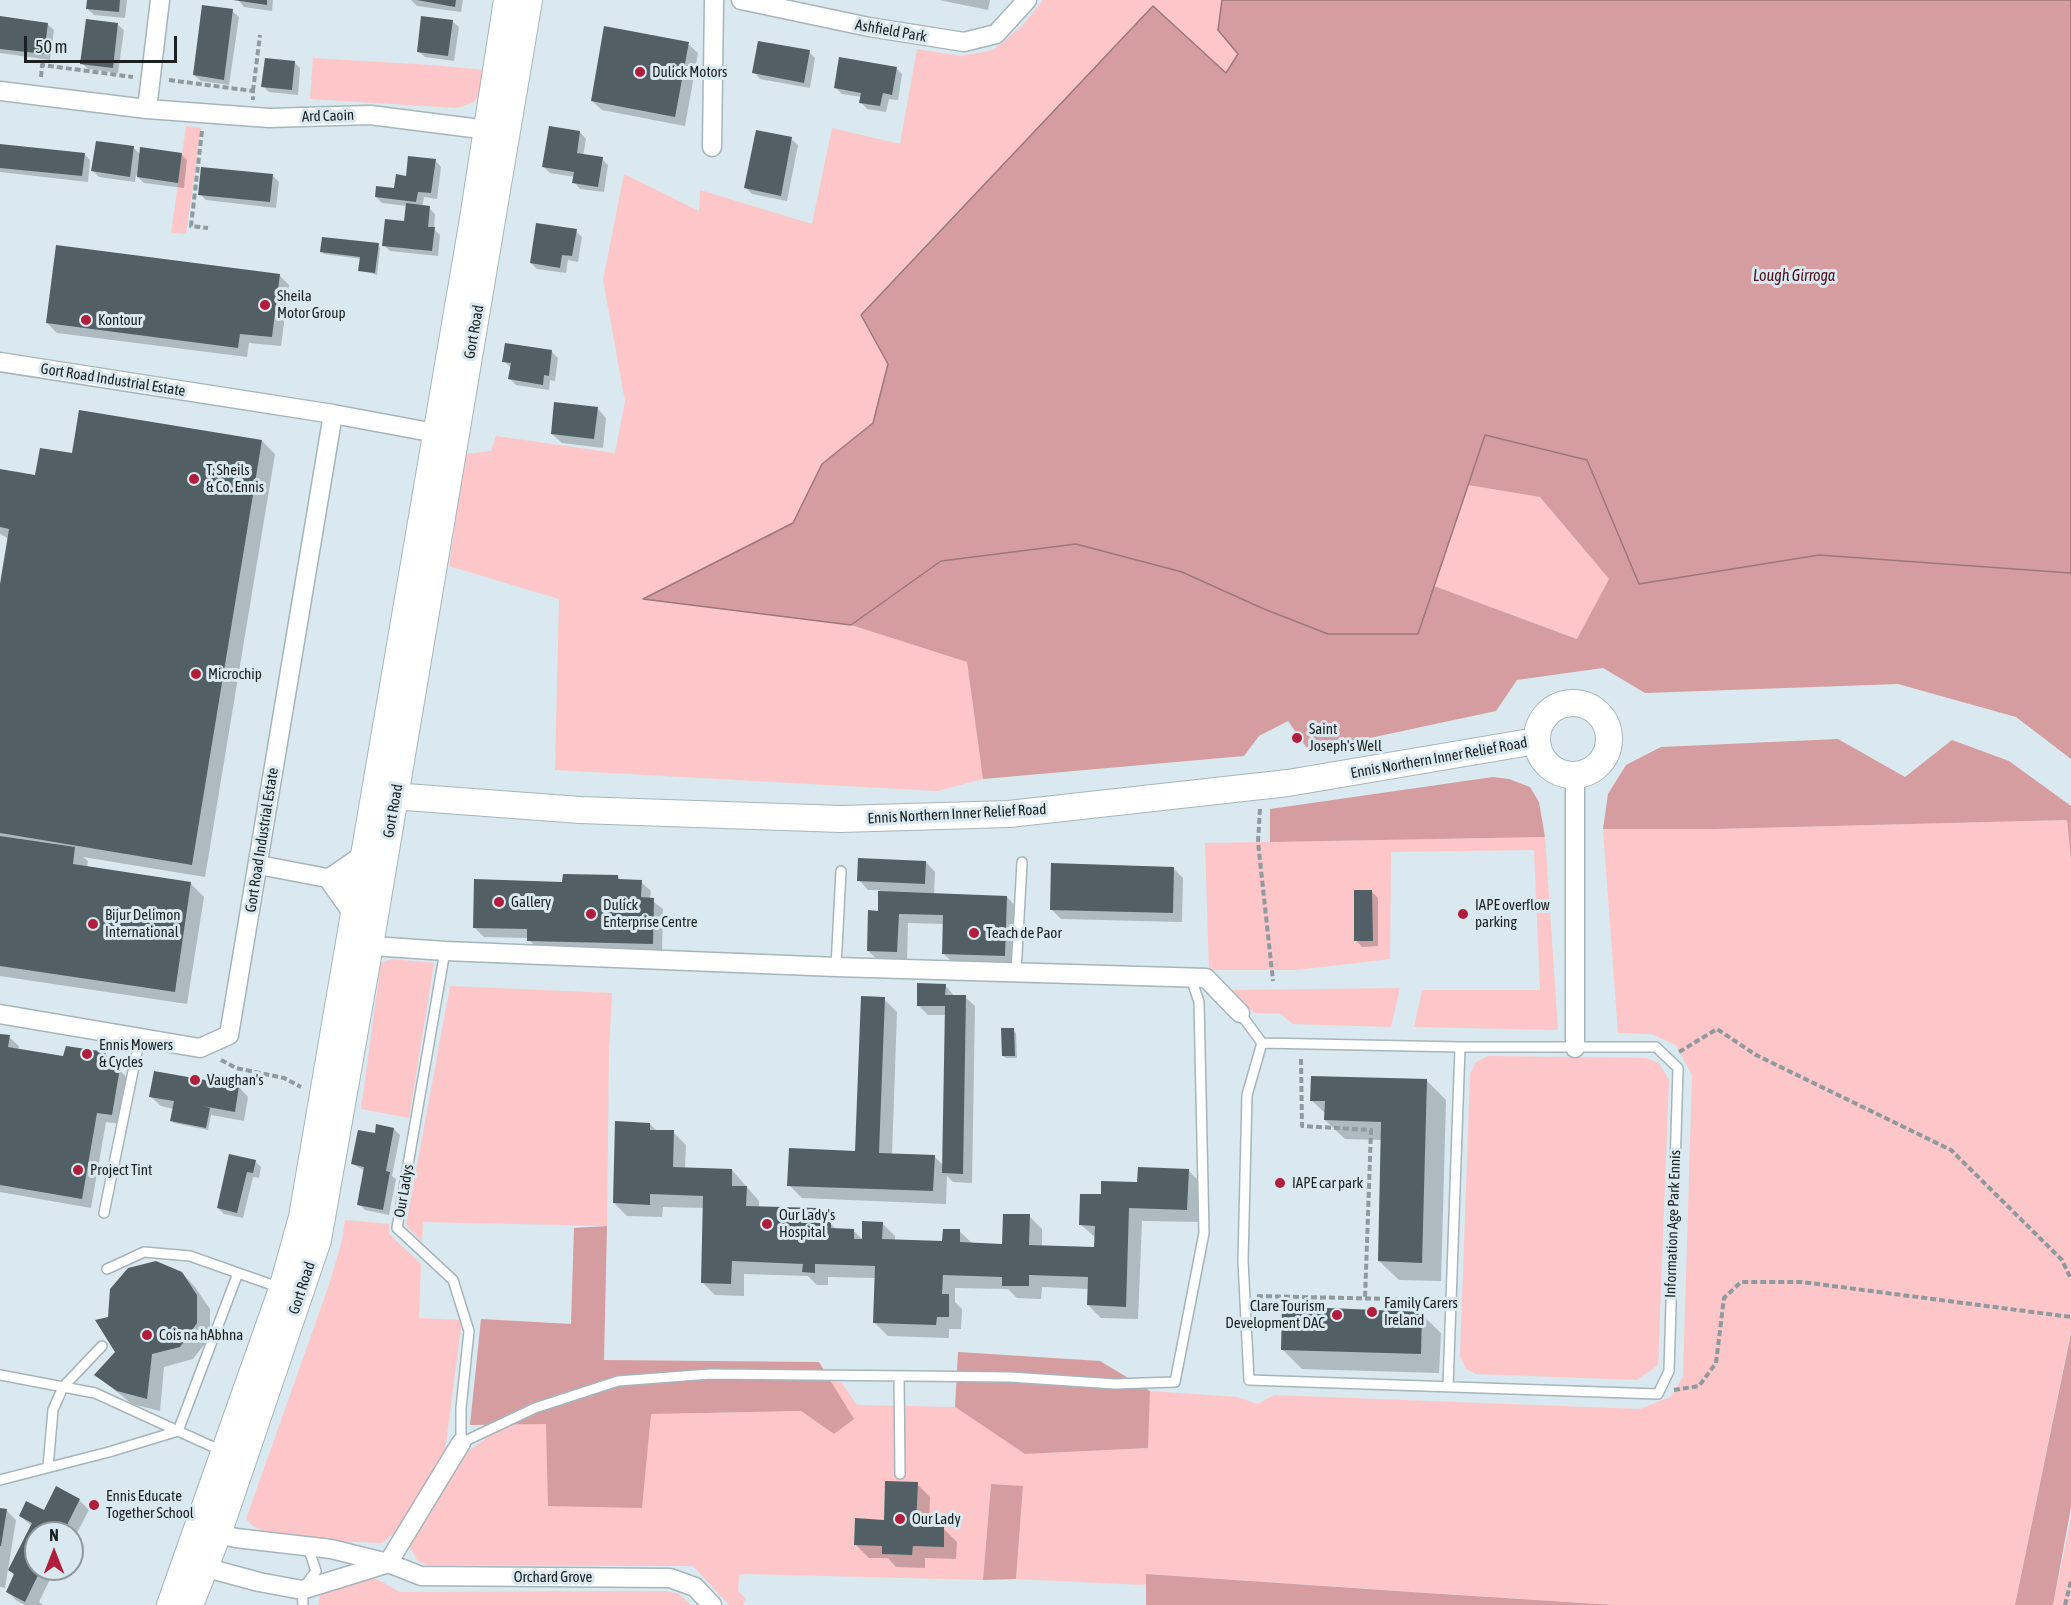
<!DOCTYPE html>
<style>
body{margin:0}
#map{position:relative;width:2071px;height:1605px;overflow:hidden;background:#d9e9ef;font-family:"Asap Condensed",sans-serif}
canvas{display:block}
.north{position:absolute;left:24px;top:1521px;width:60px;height:60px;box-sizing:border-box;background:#d9e9ef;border:2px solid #8d999d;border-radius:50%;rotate:0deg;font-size:16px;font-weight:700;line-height:24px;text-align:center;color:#1b2123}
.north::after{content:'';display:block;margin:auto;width:21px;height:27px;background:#b01d3d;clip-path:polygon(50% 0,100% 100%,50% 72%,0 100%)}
.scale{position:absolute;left:24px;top:36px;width:153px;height:27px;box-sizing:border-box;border:3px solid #1b2123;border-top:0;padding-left:8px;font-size:18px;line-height:21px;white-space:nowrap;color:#1b2123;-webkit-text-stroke:4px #d9e9ef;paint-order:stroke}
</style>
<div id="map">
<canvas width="2071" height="1605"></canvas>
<div class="north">N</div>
<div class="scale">50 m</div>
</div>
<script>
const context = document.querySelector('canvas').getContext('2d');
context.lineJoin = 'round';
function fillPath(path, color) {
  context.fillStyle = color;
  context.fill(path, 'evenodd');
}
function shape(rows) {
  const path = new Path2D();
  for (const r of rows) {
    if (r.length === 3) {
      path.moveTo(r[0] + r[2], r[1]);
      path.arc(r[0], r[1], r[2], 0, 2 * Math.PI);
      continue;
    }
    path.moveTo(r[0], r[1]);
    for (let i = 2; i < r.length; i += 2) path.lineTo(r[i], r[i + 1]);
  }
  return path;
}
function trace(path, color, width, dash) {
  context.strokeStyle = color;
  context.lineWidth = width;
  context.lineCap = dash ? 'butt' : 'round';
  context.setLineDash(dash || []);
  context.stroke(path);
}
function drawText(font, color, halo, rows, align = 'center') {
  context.font = font + ' "Asap Condensed",sans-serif';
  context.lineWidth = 6;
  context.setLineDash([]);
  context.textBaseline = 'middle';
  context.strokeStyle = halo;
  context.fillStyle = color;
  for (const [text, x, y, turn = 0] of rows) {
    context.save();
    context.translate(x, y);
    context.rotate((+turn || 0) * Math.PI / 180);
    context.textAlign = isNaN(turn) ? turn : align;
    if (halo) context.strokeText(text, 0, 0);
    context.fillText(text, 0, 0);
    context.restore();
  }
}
const green = shape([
 [1043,0,1222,0,1218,30,1238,54,1226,73,1153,7,860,315,888,364,873,423,822,464,793,523,644,598,851,625,967,662,983,779,937,791,555,770,559,599,449,566,465,454,491,451,496,436,615,453,625,401,603,280,624,174,699,211,700,190,812,224,832,128,900,144,917,49,961,56,993,50,1022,26],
 [313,58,431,65,486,70,483,91,474,102,457,108,310,99],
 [186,126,201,128,186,234,171,233],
 [1468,485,1540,497,1609,579,1578,639,1434,586],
 [2067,820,2071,859,2071,1330,2015,1605,1613,1605,1147,1574,1146,1584,1143,1585,1016,1579,1023,1486,991,1484,983,1580,747,1574,739,1575,738,1591,746,1599,743,1605,729,1605,693,1566,426,1565,417,1560,409,1545,467,1452,506,1424,546,1424,642,1507,650,1414,801,1411,834,1434,853,1419,830,1380,842,1383,857,1405,955,1407,1025,1454,1147,1448,1150,1391,1237,1397,1258,1404,1274,1395,1640,1409,1670,1397,1683,1377,1692,1075,1676,1045,1651,1034,1618,1033,1603,829,1715,829],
 [918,1482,916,1526,944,1527,944,1547,913,1546,912,1555,882,1554,882,1546,854,1545,855,1518,884,1520,885,1483],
 [1545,837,1558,1030,1414,1027,1422,990,1540,990,1534,850,1391,852,1390,959,1296,970,1209,970,1205,843],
 [392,959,434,963,409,1118,361,1109,381,963],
 [450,986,612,993,609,1050,607,1226,423,1222,422,1242,406,1225],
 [1400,988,1391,1027,1293,1024,1279,1013,1254,1013,1232,990],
 [1488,1056,1646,1058,1659,1063,1669,1080,1658,1365,1637,1380,1476,1374,1466,1369,1460,1356,1470,1074,1476,1062],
 [345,1220,389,1224,389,1234,421,1264,419,1318,462,1320,445,1451,403,1526,382,1543,281,1539,253,1526,246,1519,329,1285,342,1241],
 [2071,1518,2071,1605,2053,1605],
 [364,1577,377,1579,400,1592,666,1591,679,1594,691,1605,318,1605,321,1592]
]);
const forest = shape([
 [1485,435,1587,460,1639,583,1819,555,2071,573,2071,759,2016,717,1898,684,1645,693,1603,668,1517,680,1496,711,1309,751,1288,721,1259,736,1244,756,983,779,967,662,851,625,941,561,1076,544,1182,572,1264,609,1328,634,1418,634,1434,586,1577,639,1609,579,1540,497,1468,485],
 [1838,739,1905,777,1952,740,2009,761,2071,806,2071,859,2067,820,1715,829,1603,829,1608,794,1626,765,1661,747],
 [1493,777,1509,779,1530,787,1539,802,1545,837,1270,842,1270,809],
 [607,1226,604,1360,819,1362,854,1419,834,1434,801,1411,651,1414,642,1508,548,1506,546,1424,470,1425,481,1319,571,1324,574,1228],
 [2071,1333,2071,1507,2053,1605,2015,1605],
 [958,1352,1100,1361,1150,1391,1148,1448,1025,1454,955,1407],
 [991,1484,1023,1486,1016,1579,983,1580],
 [1146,1574,1427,1593,1613,1605,1146,1605]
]);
const water = shape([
 [1222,0,2071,0,2071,573,1819,555,1639,584,1587,460,1485,435,1418,634,1328,634,1264,609,1182,572,1076,544,941,561,851,625,643,599,793,523,822,464,873,423,888,364,861,315,1153,6,1226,73,1238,54,1218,30,1222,0]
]);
const shadow = shape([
 [89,0,127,0,125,18,94,15,88,9],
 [238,0,273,0,272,11,244,7],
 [411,0,463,0,461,12,417,6],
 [939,0,990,0,988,10],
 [232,11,239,17,229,85,201,81,194,75],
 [0,18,47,24,54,30,50,60,0,53],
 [452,21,459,27,454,61,425,57,418,51],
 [117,24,124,30,118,73,88,69,82,63],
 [688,44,698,53,685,126,602,110,592,101],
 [809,52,815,58,810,88,760,79,754,72],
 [294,62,300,68,298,95,269,92,263,86],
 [896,68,902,74,898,100,889,99,886,112,867,109,861,102,862,97,842,94,836,88],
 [580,132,586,139,583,156,602,159,608,165,604,192,580,189,574,182,575,177,550,173,544,167],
 [791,139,798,145,787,201,752,194,746,188],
 [0,145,84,154,90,160,88,182,0,172],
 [133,147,141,155,181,154,187,160,184,188,144,183,136,175,135,182,99,177,93,171],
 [435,160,441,167,437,199,424,197,422,207,429,208,435,214,434,229,440,235,438,256,390,251,384,245,405,222,407,206,382,203,376,197,395,190,407,177],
 [273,176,279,182,276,208,206,200,200,194],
 [576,231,582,237,578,262,568,260,566,273,537,269,531,263],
 [378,245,380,248,377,275,360,270,362,259,324,254,321,251],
 [279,275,289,285,281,346,249,343,247,357,57,333,47,323],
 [552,352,558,358,555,381,550,380,549,390,516,385,510,379,511,368,504,361],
 [597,408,606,418,603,448,562,443,552,434],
 [262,441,275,454,205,877,83,857,88,861,87,868,191,884,204,897,187,1004,0,976,0,593,9,539,0,534,0,471,37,477,73,455],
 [926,862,935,872,934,895,1007,897,1016,907,1014,965,953,963,943,953,944,924,908,923,907,961,878,960,868,951,879,912,880,890,868,890,859,880],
 [1174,869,1183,878,1182,922,1061,919,1051,909],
 [618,877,622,881,641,882,651,891,650,899,663,909,662,953,538,950,528,938,484,937,474,927,564,883],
 [1372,892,1378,898,1378,946,1362,947,1356,940],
 [945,985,955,997,965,997,975,1006,972,1183,953,1182,947,1176,946,1204,802,1198,789,1185,857,1152,884,999,897,1012,892,1155,934,1156,944,1166,947,1015,928,1015,918,1005],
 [1013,1030,1016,1033,1017,1058,1006,1058,1003,1056],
 [0,1035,9,1037,19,1046,18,1050,65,1058,105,1054,115,1063,114,1069,119,1070,129,1079,121,1124,106,1122,91,1208,0,1192],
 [1426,1080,1446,1100,1441,1281,1399,1280,1379,1261,1382,1140,1345,1139,1325,1120,1326,1114,1311,1100],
 [239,1087,248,1097,244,1121,211,1115,208,1130,174,1123,172,1121,174,1109,161,1106,151,1097],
 [650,1124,657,1131,673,1132,686,1145,685,1168,732,1170,759,1201,759,1208,816,1209,837,1230,853,1230,863,1240,882,1223,895,1236,895,1241,944,1243,959,1231,973,1244,1004,1245,1029,1216,1042,1229,1042,1247,1096,1249,1096,1238,1081,1225,1102,1196,1188,1170,1201,1183,1200,1222,1142,1221,1138,1319,1101,1318,1088,1305,1089,1289,1042,1287,1041,1299,1017,1298,1008,1289,955,1288,955,1302,962,1309,961,1329,949,1329,949,1338,888,1336,875,1323,876,1278,828,1277,828,1285,817,1285,808,1276,744,1274,744,1296,715,1295,702,1282,705,1208,663,1207,662,1217,627,1216,614,1203],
 [394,1129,400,1135,392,1176,396,1179,389,1215,365,1210,359,1204,365,1171,353,1164,376,1135],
 [255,1161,261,1167,259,1178,253,1177,243,1218,224,1214,218,1208],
 [182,1273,195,1287,210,1309,210,1337,193,1359,164,1367,160,1411,132,1404,96,1375,117,1352,110,1318],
 [1421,1314,1441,1333,1439,1373,1302,1369,1282,1349],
 [917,1484,930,1497,929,1528,944,1529,957,1542,956,1559,925,1558,925,1568,896,1567,888,1558,869,1558,856,1545,885,1521],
 [79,1500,89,1510,72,1542,72,1533,36,1533,36,1569,63,1569,59,1577,53,1573,39,1602,43,1605,25,1605,17,1601,7,1591,15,1576,10,1570,32,1526,20,1516,45,1512],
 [0,1509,6,1510,16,1520,5,1588,0,1587]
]);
const building = shape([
 [87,0,120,0,119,12,86,9],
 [233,0,267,0,267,5],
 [417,0,456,0,455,7],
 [202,5,233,9,224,80,193,75],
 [0,16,48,23,44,54,0,49],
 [421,16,453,20,448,56,417,52],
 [86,19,118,23,113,68,80,64],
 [604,26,689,42,675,117,591,101],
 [758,41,810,50,804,83,752,73],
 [839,57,897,67,892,95,883,93,880,106,859,103,861,93,834,88],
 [265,58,295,61,292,90,261,87],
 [549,126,580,131,577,153,603,157,598,187,572,183,574,172,542,167],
 [756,130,792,137,781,196,744,188],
 [96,141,134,146,130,177,91,171],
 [0,144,85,153,82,176,0,168],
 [140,147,182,153,178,183,137,177],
 [408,156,436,159,431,193,418,192,416,202,375,197,376,186,394,188,396,174,406,176],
 [201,167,273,174,270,202,198,195],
 [406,203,430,206,428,227,435,227,432,251,382,246,385,219,404,221],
 [536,223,577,229,572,256,562,255,560,268,530,263],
 [322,237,379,243,375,273,358,271,360,257,320,252],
 [56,245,280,274,272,337,240,334,238,348,46,323],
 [505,343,552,350,549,376,544,375,543,385,508,379,511,363,502,362],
 [554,402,598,407,594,439,551,434],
 [79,410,262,440,192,865,0,833,0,584,9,529,0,527,0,469,35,475,40,448,72,453],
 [0,836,75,847,73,864,191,882,175,992,0,966],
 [858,858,926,861,925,884,857,881],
 [1051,863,1174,867,1173,913,1050,910],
 [563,874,618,875,618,879,642,880,641,897,654,898,653,944,527,941,527,929,473,928,474,879,562,882],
 [1354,890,1372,890,1373,941,1354,941],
 [878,891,1007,896,1005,956,942,954,943,915,899,914,897,952,867,951,868,910,878,911],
 [917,983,946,984,945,995,966,995,963,1174,942,1173,945,1006,917,1006],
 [861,996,885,997,879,1153,935,1155,933,1191,787,1186,789,1148,855,1151],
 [1001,1028,1014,1028,1015,1056,1002,1056],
 [0,1034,10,1035,8,1047,63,1056,66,1046,106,1052,103,1066,120,1068,112,1115,97,1113,82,1199,0,1185],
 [154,1071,239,1086,235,1112,202,1106,210,1108,206,1128,170,1121,174,1101,149,1097],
 [1311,1076,1427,1079,1422,1263,1378,1261,1381,1122,1324,1120,1325,1101,1310,1101],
 [615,1121,650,1123,650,1130,674,1130,673,1167,732,1169,732,1186,747,1186,746,1206,817,1208,816,1222,831,1222,831,1228,854,1229,854,1239,862,1239,862,1221,883,1222,882,1239,942,1241,943,1229,960,1229,960,1242,1002,1244,1003,1214,1030,1214,1029,1245,1094,1247,1095,1226,1079,1225,1080,1194,1101,1194,1101,1181,1137,1182,1138,1167,1189,1169,1187,1210,1129,1208,1126,1307,1087,1305,1088,1277,1029,1275,1029,1286,1002,1286,1002,1277,943,1275,942,1294,949,1294,949,1317,937,1317,936,1325,873,1323,875,1266,815,1264,815,1273,802,1272,803,1264,732,1261,731,1284,701,1283,703,1196,650,1194,650,1205,613,1203],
 [376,1124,394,1128,386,1171,390,1172,383,1210,357,1205,364,1167,351,1164,358,1130,375,1133],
 [229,1154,256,1160,253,1173,247,1172,237,1213,217,1208],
 [156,1261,182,1272,197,1295,197,1323,180,1347,152,1354,147,1399,117,1391,94,1375,115,1352,95,1320,108,1317,110,1289,128,1268],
 [1282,1306,1422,1312,1421,1354,1281,1350],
 [885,1481,918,1482,916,1526,944,1527,944,1547,913,1546,912,1555,882,1554,882,1546,854,1545,855,1518,884,1520],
 [56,1486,80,1499,63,1533,36,1533,36,1569,41,1569,25,1602,6,1592,14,1574,8,1570,32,1523,19,1516,26,1501,44,1510],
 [0,1508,7,1509,1,1546,0,1546]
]);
const path = shape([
 [41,77,42,65,133,77],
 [169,80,253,91,253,100],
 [253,91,260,35],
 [202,131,191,226,208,228],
 [1260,809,1258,842,1273,981],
 [1679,1052,1717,1029,1756,1055,1951,1150,2062,1260,2071,1279],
 [1301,1059,1302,1126,1371,1130,1365,1299],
 [221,1060,236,1068,284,1078,301,1087],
 [1257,1296,1438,1300],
 [1674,1390,1699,1386,1716,1363,1724,1298,1741,1282,1802,1282,2071,1317],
 [2065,1605,2071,1581]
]);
const lane = shape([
 [445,951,397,1228,453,1280,469,1331,461,1408,461,1443,535,1408,618,1381,710,1374,1010,1377,1115,1384,1175,1382,1204,1233,1199,1002,1191,978],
 [836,967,841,871],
 [1016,973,1022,862],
 [1240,1013,1262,1043,1247,1095,1243,1261,1249,1380,1658,1394,1669,1371,1678,1068,1656,1047,1460,1047,1262,1043],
 [104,1213,140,1037],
 [107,1269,144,1252,190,1256,238,1273],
 [0,1375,95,1393,178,1431],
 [899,1376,900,1474],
 [1448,1386,1460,1047],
 [222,1451,178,1431,238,1273,281,1288],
 [48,1467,53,1410,63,1387,102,1346],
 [0,1480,109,1452,178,1431],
 [303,1605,302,1590,316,1571,308,1547]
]);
const street = shape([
 [741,0,869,27,964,42,996,34,1027,0],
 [0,91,147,109,269,118,370,115,496,131],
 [147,109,160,0],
 [712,147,714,0],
 [0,362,333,414],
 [259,865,369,886],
 [328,879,353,914],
 [328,879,363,855],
 [359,945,445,951,836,967,1206,978,1240,1013],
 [0,1014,200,1048,229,1035,333,414,446,435],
 [1575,1048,1575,776],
 [209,1531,236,1538,331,1549,388,1563,421,1576,670,1578,695,1587,712,1605],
 [388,1563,461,1443],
 [196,1565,259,1582,302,1590,386,1564]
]);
const secondary = shape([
 [1573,739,36],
 [379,795,580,810,841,819,1009,814,1288,783,1536,741],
 [170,1605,282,1289,302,1217,472,225,507,0],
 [190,1605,218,1534,318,1240,370,945,529,0]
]);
const markers = [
 [640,72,6,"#b01d3d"],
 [265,305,6,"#b01d3d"],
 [86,320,6,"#b01d3d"],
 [194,479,6,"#b01d3d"],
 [196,674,6,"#b01d3d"],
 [1297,738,6,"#b01d3d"],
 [499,902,6,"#b01d3d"],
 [591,914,6,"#b01d3d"],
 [1463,914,6,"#b01d3d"],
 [93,924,6,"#b01d3d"],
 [974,933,6,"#b01d3d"],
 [87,1054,6,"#b01d3d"],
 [195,1080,6,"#b01d3d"],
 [78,1170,6,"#b01d3d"],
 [1280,1183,6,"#b01d3d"],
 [767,1224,6,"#b01d3d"],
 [1372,1312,6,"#b01d3d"],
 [1337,1315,6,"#b01d3d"],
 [147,1335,6,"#b01d3d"],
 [94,1505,6,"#b01d3d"],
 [900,1519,6,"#b01d3d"]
];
const streetNames = [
 ["Ashfield Park",891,31,10],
 ["Ard Caoin",328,116,-2],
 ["Gort Road",474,332,-80],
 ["Gort Road Industrial Estate",113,380,9],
 ["Ennis Northern Inner Relief Road",1439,758,-10],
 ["Gort Road",393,811,-80],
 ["Ennis Northern Inner Relief Road",957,814,-3],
 ["Gort Road Industrial Estate",262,840,-81],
 ["Our Ladys",404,1191,-80],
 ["Information Age Park Ennis",1673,1224,-88],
 ["Gort Road",302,1288,-72],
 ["Orchard Grove",553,1577]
];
const poiNames = [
 ["Dulick Motors",652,72],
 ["Sheila",277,296],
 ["Motor Group",277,313],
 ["Kontour",98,320],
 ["T. Sheils",206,470],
 ["& Co. Ennis",206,487],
 ["Microchip",208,674],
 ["Saint",1309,729],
 ["Joseph's Well",1309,746],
 ["Gallery",511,902],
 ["Dulick",603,905],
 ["Enterprise Centre",603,922],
 ["IAPE overflow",1475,905],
 ["parking",1475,922],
 ["Bijur Delimon",105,915],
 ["International",105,932],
 ["Teach de Paor",986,933],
 ["Ennis Mowers",99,1045],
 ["& Cycles",99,1062],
 ["Vaughan's",207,1080],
 ["Project Tint",90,1170],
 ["IAPE car park",1292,1183],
 ["Our Lady's",779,1215],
 ["Hospital",779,1232],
 ["Family Carers",1384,1303],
 ["Ireland",1384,1320],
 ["Clare Tourism",1325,1306,"right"],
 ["Development DAC",1325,1323,"right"],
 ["Cois na hAbhna",159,1335],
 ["Ennis Educate",106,1496],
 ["Together School",106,1513],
 ["Our Lady",912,1519]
];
const waterNames = [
 ["Lough Girroga",1794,276]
];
fillPath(green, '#fdc6c8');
fillPath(forest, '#d59d9f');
fillPath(water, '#d59d9f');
trace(water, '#9d787a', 1.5);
fillPath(shadow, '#0003');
fillPath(building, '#526065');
trace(lane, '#a6b5bb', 12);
trace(street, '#a6b5bb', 21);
trace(secondary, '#a6b5bb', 28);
trace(path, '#8e9a9e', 4, [6, 3]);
trace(lane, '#fff', 9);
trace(street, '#fff', 18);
trace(secondary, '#fff', 26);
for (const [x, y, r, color] of markers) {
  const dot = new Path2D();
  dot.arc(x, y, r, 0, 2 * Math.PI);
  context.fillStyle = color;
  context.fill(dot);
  trace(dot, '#d9e9ef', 2);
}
drawText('15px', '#1b2123', '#d9e9ef', streetNames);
drawText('15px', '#1b2123', '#d9e9ef', poiNames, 'left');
drawText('italic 16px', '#510f1a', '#d9e9ef', waterNames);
</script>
